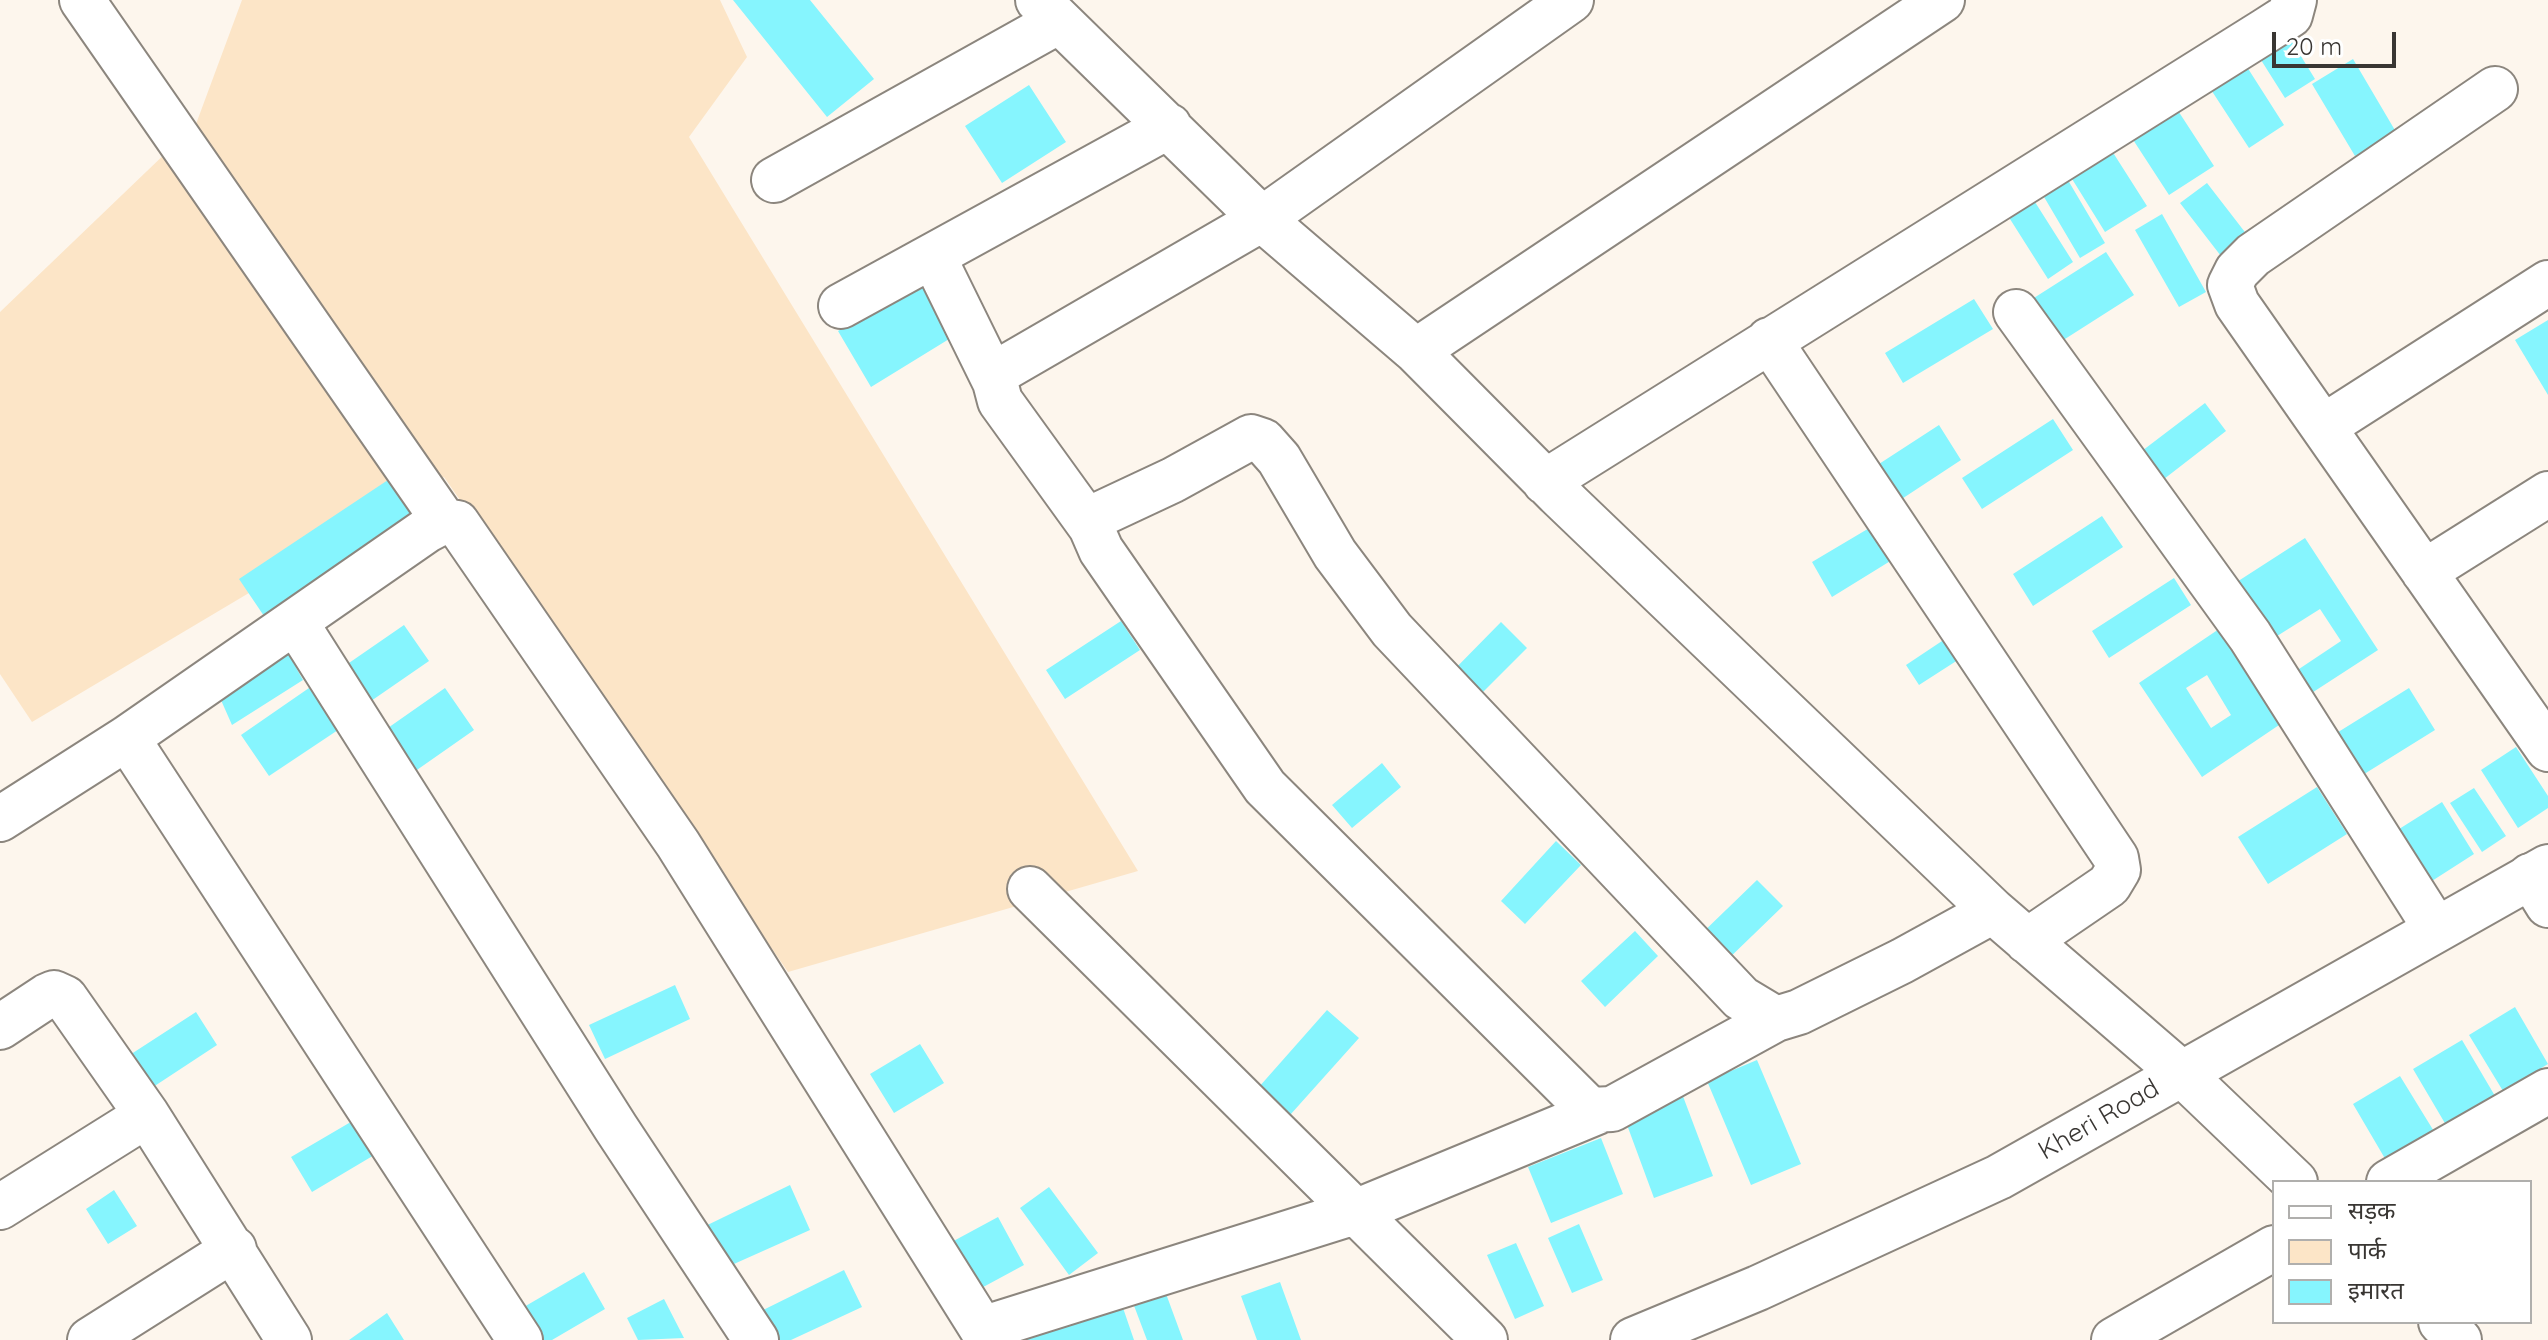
<!DOCTYPE html>
<meta charset="utf-8">
<style>
body{margin:0}
#map{position:relative;width:2548px;height:1340px;overflow:hidden;background:#fdf6ed;font-family:Quicksand,"Noto Sans Devanagari",sans-serif}
canvas{display:block}
.legend{position:absolute;left:2272px;top:1180px;width:260px;height:144px;box-sizing:border-box;background:#fff;border:2px solid #b0afad;margin:0;padding:10px 14px;list-style:none;font-size:24px;color:#393633}
.legend li{display:flex;align-items:center;gap:16px;height:40px}
.legend b{width:40px;border:2px solid #b0afad}
.scale{position:absolute;left:2272px;top:32px;width:124px;height:36px;box-sizing:border-box;border:4px solid #393633;border-top:0;padding-left:10px;font-size:24px;line-height:28px;white-space:nowrap;color:#393633;-webkit-text-stroke:6px #fff;paint-order:stroke}
</style>
<div id="map">
<canvas width="2548" height="1340"></canvas>
<ul class="legend">
<li><b style="height:10px;background:#fff"></b>सड़क</li>
<li><b style="height:22px;background:#fce5c7"></b>पार्क</li>
<li><b style="height:22px;background:#86f5fe"></b>इमारत</li>
</ul>
<div class="scale">20 m</div>
</div>
<script>
const context = document.querySelector('canvas').getContext('2d');
context.lineJoin = 'round';
function fillPath(path, color) {
  context.fillStyle = color;
  context.fill(path, 'evenodd');
}
function shape(rows) {
  const path = new Path2D();
  for (const r of rows) {
    path.moveTo(r[0], r[1]);
    for (let i = 2; i < r.length; i += 2) path.lineTo(r[i], r[i + 1]);
  }
  return path;
}
function trace(path, color, width, dash) {
  context.strokeStyle = color;
  context.lineWidth = width;
  context.lineCap = dash ? 'butt' : 'round';
  context.setLineDash(dash || []);
  context.stroke(path);
}
function drawText(font, color, halo, rows, align = 'center') {
  context.font = font + ' Quicksand,sans-serif';
  context.lineWidth = 7;
  context.setLineDash([]);
  context.textBaseline = 'middle';
  context.strokeStyle = halo;
  context.fillStyle = color;
  for (const [text, x, y, turn = 0] of rows) {
    context.save();
    context.translate(x, y);
    context.rotate((+turn || 0) * Math.PI / 180);
    context.textAlign = isNaN(turn) ? turn : align;
    if (halo) context.strokeText(text, 0, 0);
    context.fillText(text, 0, 0);
    context.restore();
  }
}
const green = shape([
 [242,0,720,0,747,57,689,137,1138,871,788,972,444,477,32,722,0,674,0,312,196,124]
]);
const building = shape([
 [733,0,810,0,874,79,827,117],
 [2291,40,2315,79,2285,98,2261,60],
 [2240,56,2284,125,2249,148,2204,79],
 [2353,59,2396,132,2355,156,2312,84],
 [1029,85,1066,142,1002,183,965,126],
 [2173,103,2214,166,2169,195,2128,132],
 [2105,140,2147,206,2105,232,2064,166],
 [2062,170,2105,243,2080,258,2037,185],
 [2207,183,2258,249,2231,269,2180,203],
 [2028,191,2073,262,2048,279,2003,208],
 [2162,214,2206,292,2179,307,2135,230],
 [2106,252,2134,295,2054,346,2026,303],
 [920,280,954,336,871,387,838,331],
 [1974,299,1993,329,1903,383,1885,353],
 [2548,320,2548,395,2515,340],
 [2205,403,2226,431,2155,486,2134,457],
 [2053,419,2073,450,1982,509,1962,478],
 [1939,425,1961,460,1885,510,1862,475],
 [400,472,425,509,264,616,239,579],
 [2102,516,2123,547,2033,606,2013,574],
 [1871,527,1892,560,1832,597,1812,562],
 [2305,538,2378,650,2304,698,2290,675,2341,641,2320,609,2266,643,2229,587],
 [2174,578,2191,605,2109,658,2092,631],
 [1121,621,1140,650,1065,699,1046,670],
 [1501,622,1527,648,1471,704,1445,679],
 [404,625,429,661,358,710,333,674],
 [2222,627,2285,721,2202,777,2139,683],
 [2207,675,2231,715,2211,728,2186,688],
 [1948,637,1961,658,1919,685,1906,665],
 [285,648,303,680,232,725,217,691],
 [309,688,338,730,269,776,241,735],
 [445,688,474,730,414,772,385,730],
 [2409,688,2435,730,2353,781,2327,739],
 [2516,747,2548,796,2548,808,2518,828,2481,770],
 [1382,763,1401,787,1352,828,1332,805],
 [2317,787,2347,834,2268,884,2238,837],
 [2474,788,2506,836,2482,852,2450,803],
 [2442,802,2474,854,2421,888,2388,836],
 [1556,841,1581,865,1525,924,1501,901],
 [1757,880,1783,906,1723,964,1697,938],
 [1635,931,1658,956,1605,1007,1581,981],
 [675,985,690,1019,605,1059,589,1025],
 [2515,1007,2548,1064,2503,1091,2469,1035],
 [1327,1010,1359,1038,1282,1124,1251,1096],
 [196,1012,217,1045,144,1093,122,1060],
 [2462,1040,2495,1096,2446,1125,2413,1069],
 [920,1044,944,1083,894,1113,870,1074],
 [1757,1060,1801,1164,1751,1185,1707,1081],
 [2400,1076,2435,1133,2387,1162,2353,1104],
 [1681,1091,1713,1176,1654,1198,1623,1114],
 [361,1116,381,1151,312,1192,291,1157],
 [1601,1138,1623,1194,1551,1223,1528,1167],
 [790,1185,810,1230,716,1272,693,1232],
 [1049,1187,1098,1253,1069,1275,1020,1208],
 [114,1190,137,1226,108,1244,86,1209],
 [998,1217,1024,1265,974,1292,948,1244],
 [1579,1224,1603,1280,1572,1293,1548,1238],
 [1516,1243,1544,1306,1515,1319,1487,1255],
 [844,1270,862,1307,791,1340,762,1340,749,1317],
 [584,1272,605,1309,552,1340,533,1340,517,1311],
 [1280,1282,1301,1340,1257,1340,1241,1296],
 [1165,1291,1183,1340,1147,1340,1133,1303],
 [664,1299,684,1338,638,1340,627,1318],
 [1122,1305,1134,1340,1025,1340],
 [387,1313,404,1340,349,1340]
]);
const street = shape([
 [82,0,444,521],
 [1038,0,1262,219,1416,351,1558,494,1993,911,2181,1073,2295,1182],
 [2495,89,2253,255,2237,271,2230,285,2237,304,2548,749],
 [774,180,1059,21],
 [933,256,995,382],
 [841,306,1169,126],
 [2016,312,2250,636,2436,929],
 [1769,340,2116,858,2118,870,2109,885,2027,941],
 [1416,351,1942,0],
 [2323,427,2548,283],
 [1545,482,2265,31,2290,15,2294,0],
 [1091,527,1000,401,995,382,1003,369,1262,219,1571,0],
 [2424,572,2548,494],
 [296,623,616,1128,756,1340],
 [127,738,520,1340],
 [0,819,127,738,427,530,444,521,457,523,678,844,989,1340],
 [2530,876,2548,905],
 [1030,889,1485,1340],
 [1776,1019,1612,1109,1590,1110,1265,787,1101,550,1091,527,1094,517,1173,480,1251,437,1263,441,1279,459,1335,554,1392,630,1741,998,1776,1019,1799,1012,1902,961,1993,911],
 [0,1027,47,996,54,993,65,998,147,1115,289,1340],
 [2389,1182,2548,1091],
 [0,1207,147,1115],
 [2441,1322,2459,1340],
 [982,1329,1355,1212,1597,1112],
 [90,1340,234,1249],
 [2114,1340,2274,1248]
]);
const secondary = shape([
 [1633,1340,1758,1288,1999,1177,2548,867]
]);
const streetNames = [
 ["Kheri Road",2099,1120,-30]
];
fillPath(green, '#fce5c7');
fillPath(building, '#86f5fe');
trace(street, '#8c867e', 48);
trace(secondary, '#8c867e', 48);
trace(street, '#fff', 44);
trace(secondary, '#fff', 44);
drawText('26px', '#393633', '#fff', streetNames);
</script>
